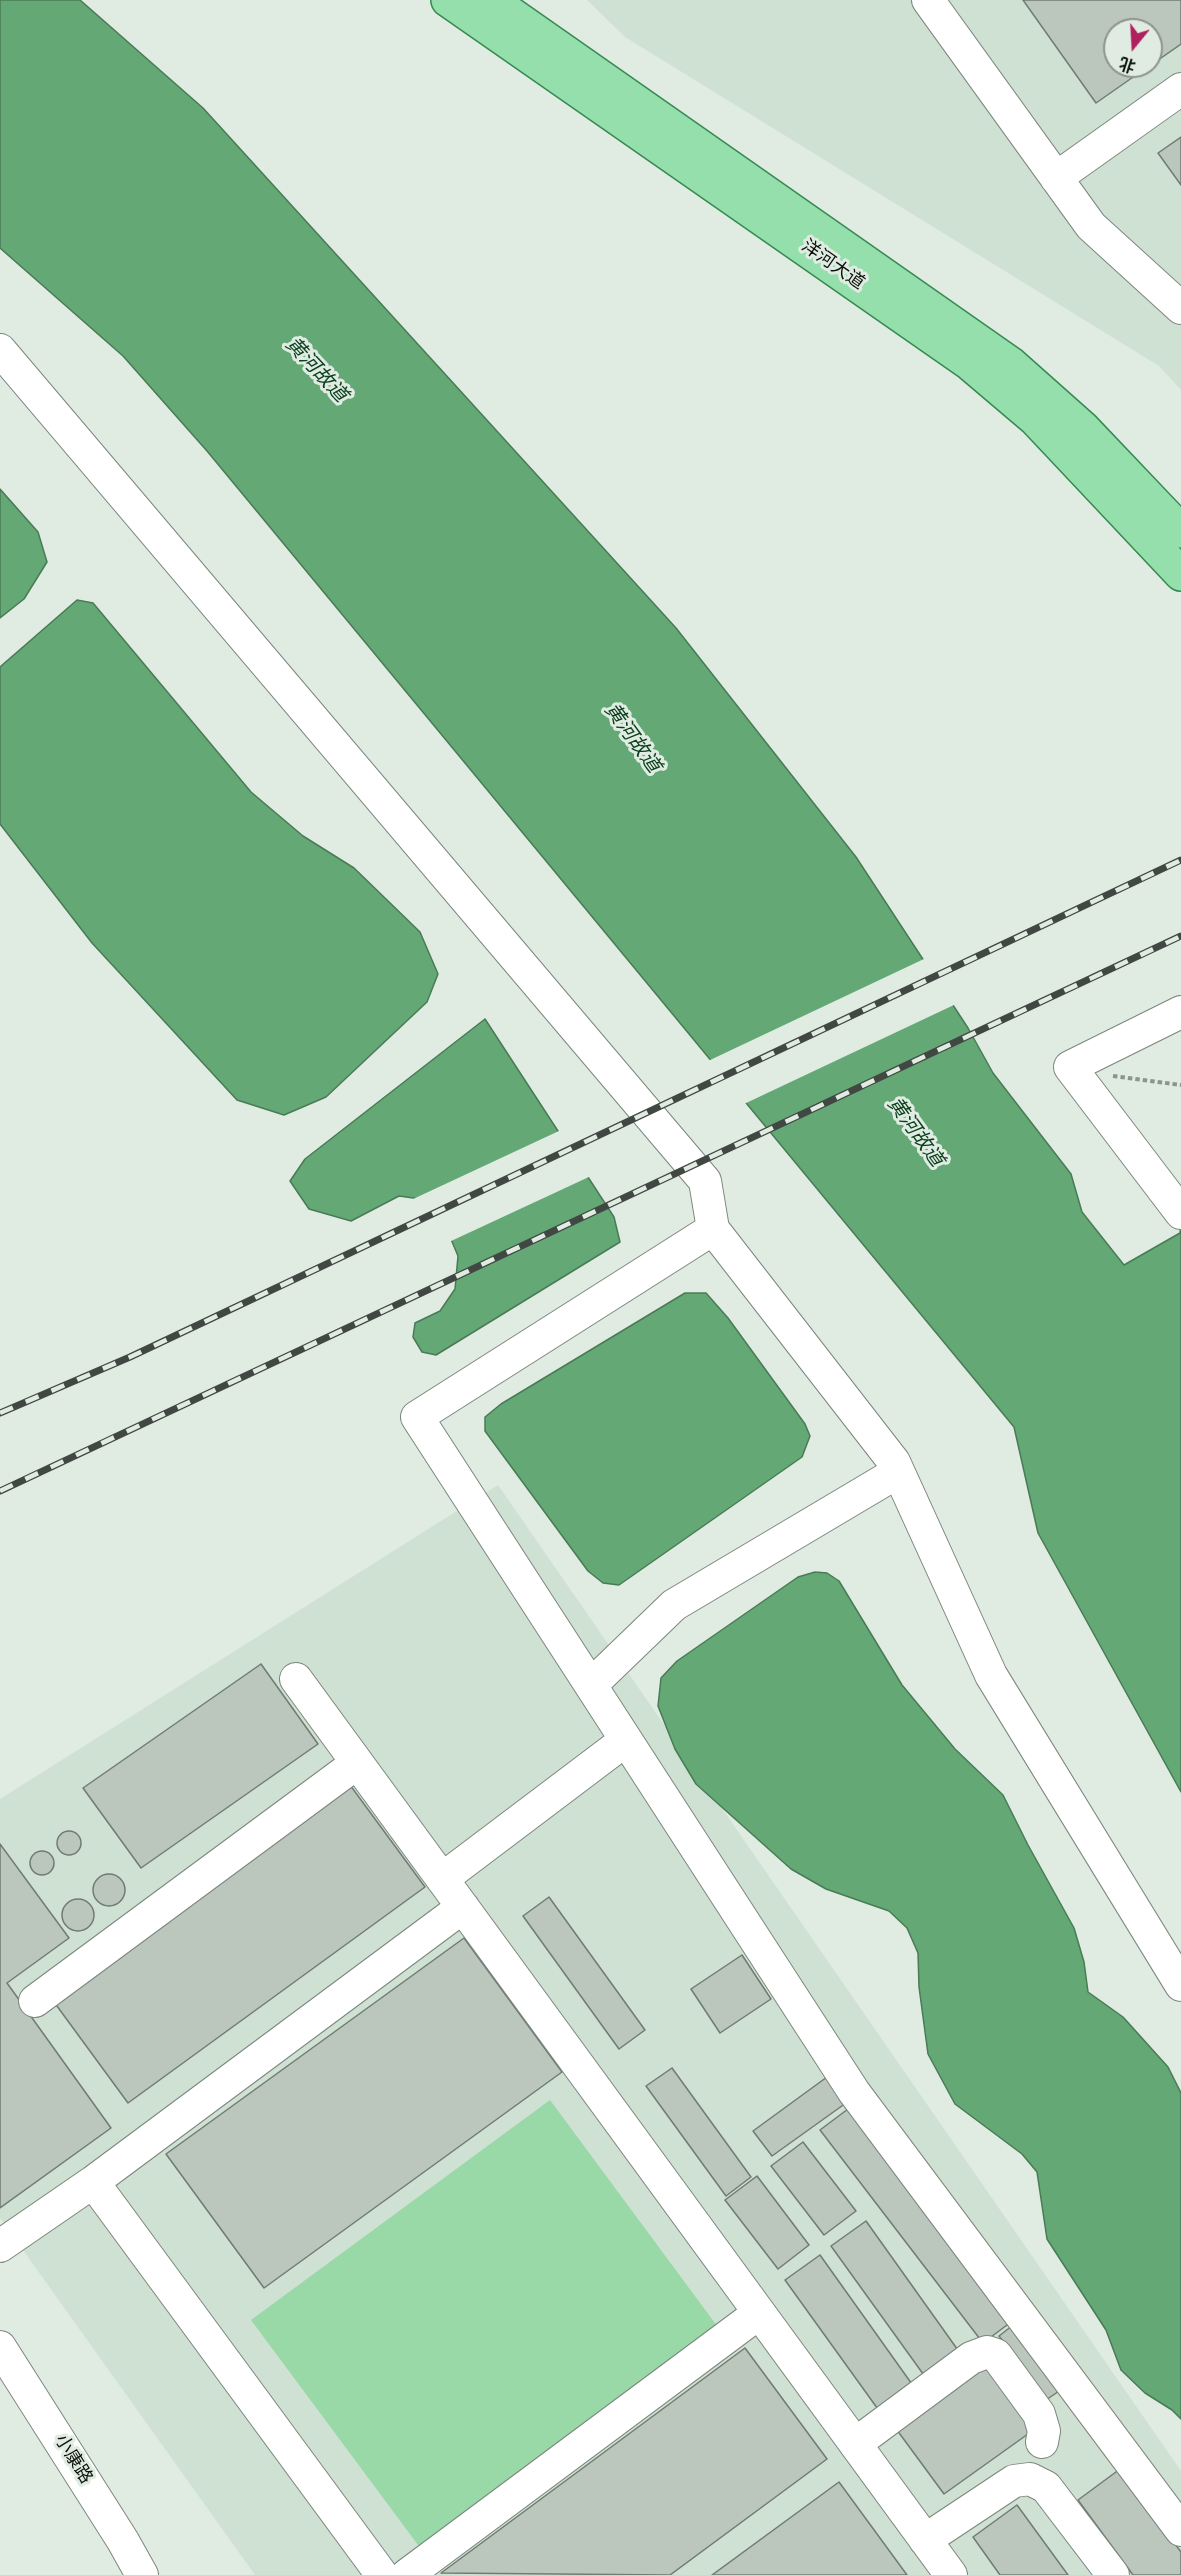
<!DOCTYPE html>
<meta charset="utf-8">
<style>
body{margin:0}
#map{position:relative;width:1181px;height:2575px;overflow:hidden;background:#e0ece2;font-family:Overpass,"Noto Sans SC",sans-serif}
canvas{display:block}
.north{position:absolute;left:1103px;top:18px;width:60px;height:60px;box-sizing:border-box;background:#e0ece2;border:2px solid #8c948d;border-radius:50%;rotate:198deg;font-size:16px;font-weight:700;line-height:24px;text-align:center;color:#0d110d}
.north::after{content:'';display:block;margin:auto;width:21px;height:27px;background:#ae215e;clip-path:polygon(50% 0,100% 100%,50% 72%,0 100%)}
</style>
<div id="map">
<canvas width="1181" height="2575"></canvas>
<div class="north">北</div>
</div>
<script>
const context = document.querySelector('canvas').getContext('2d');
context.lineJoin = 'round';
function fillPath(path, color) {
  context.fillStyle = color;
  context.fill(path, 'evenodd');
}
function shape(rows) {
  const path = new Path2D();
  for (const r of rows) {
    if (r.length === 3) {
      path.moveTo(r[0] + r[2], r[1]);
      path.arc(r[0], r[1], r[2], 0, 2 * Math.PI);
      continue;
    }
    path.moveTo(r[0], r[1]);
    for (let i = 2; i < r.length; i += 2) path.lineTo(r[i], r[i + 1]);
  }
  return path;
}
function trace(path, color, width, dash) {
  context.strokeStyle = color;
  context.lineWidth = width;
  context.lineCap = dash ? 'butt' : 'round';
  context.setLineDash(dash || []);
  context.stroke(path);
}
function drawText(font, color, halo, rows, align = 'center') {
  context.font = font + ' Overpass,"Noto Sans SC",sans-serif';
  context.lineWidth = 6;
  context.setLineDash([]);
  context.textBaseline = 'middle';
  context.strokeStyle = halo;
  context.fillStyle = color;
  for (const [text, x, y, turn = 0] of rows) {
    context.save();
    context.translate(x, y);
    context.rotate((+turn || 0) * Math.PI / 180);
    context.textAlign = isNaN(turn) ? turn : align;
    if (halo) context.strokeText(text, 0, 0);
    context.fillText(text, 0, 0);
    context.restore();
  }
}
const built = shape([
 [587,0,1181,0,1181,390,1159,366,625,37],
 [1115,30,1151,30,1151,66,1115,66],
 [498,1485,1181,2471,1181,2575,255,2575,0,2218,0,1799]
]);
const green = shape([
 [550,2100,723,2334,424,2553,251,2320]
]);
const water = shape([
 [0,0,80,0,203,108,676,628,856,857,968,1028,993,1073,1071,1174,1082,1212,1124,1265,1180,1233,1181,1220,1181,1792,1038,1533,1014,1427,207,451,123,356,0,248,0,0],
 [0,489,38,532,47,562,24,599,0,618,0,489],
 [77,600,93,603,251,792,303,836,354,868,420,932,438,974,427,1002,326,1097,284,1115,237,1100,92,943,0,824,0,667,77,600],
 [485,1019,614,1217,620,1242,436,1355,422,1352,413,1337,415,1323,440,1311,455,1289,458,1256,435,1201,399,1196,351,1221,309,1209,290,1181,305,1159,485,1019],
 [685,1293,706,1293,728,1318,805,1424,810,1436,802,1457,619,1585,603,1583,588,1571,485,1431,485,1417,501,1404,685,1293],
 [815,1572,827,1573,839,1581,902,1685,955,1749,1003,1795,1028,1845,1074,1928,1084,1962,1088,1992,1123,2017,1168,2067,1181,2093,1181,2419,1172,2410,1145,2393,1121,2370,1106,2330,1047,2239,1037,2172,1022,2154,955,2104,928,2054,919,1987,918,1953,907,1928,889,1911,826,1889,791,1869,696,1784,675,1749,658,1706,661,1678,677,1661,798,1577,815,1572]
]);
const pier = shape([
 [926,958,956,1004,744,1104,708,1061],
 [561,1130,591,1176,449,1242,433,1204,411,1200]
]);
const building = shape([
 [1023,0,1181,0,1181,44,1151,65,1151,30,1115,30,1115,66,1149,66,1096,103,1023,0],
 [1181,137,1181,185,1158,153,1181,137],
 [261,1664,318,1744,141,1868,83,1788,261,1664],
 [350,1785,425,1887,128,2103,54,2002,350,1785],
 [69,1843,12],
 [0,1844,69,1938,7,1983,111,2128,0,2208,0,1844],
 [42,1863,12],
 [109,1890,16],
 [549,1897,645,2030,619,2049,523,1916,549,1897],
 [78,1915,16],
 [464,1938,562,2072,264,2288,166,2154,464,1938],
 [742,1955,771,1999,720,2033,691,1989,742,1955],
 [672,2068,751,2177,726,2196,646,2086,672,2068],
 [827,2077,846,2103,772,2156,753,2131,827,2077],
 [852,2106,1015,2319,983,2343,820,2130,852,2106],
 [803,2142,856,2211,824,2235,771,2166,803,2142],
 [757,2176,809,2245,778,2269,725,2200,757,2176],
 [866,2221,960,2353,926,2378,831,2246,866,2221],
 [820,2255,914,2387,880,2412,785,2280,820,2255],
 [1017,2322,1065,2387,1046,2400,999,2336,1017,2322],
 [745,2348,827,2459,670,2575,441,2573,745,2348],
 [985,2360,1035,2429,944,2494,894,2426,985,2360],
 [1120,2469,1181,2552,1181,2575,1133,2575,1078,2500,1120,2469],
 [839,2482,907,2575,712,2575,839,2482],
 [1017,2505,1068,2575,1000,2575,973,2537,1017,2505]
]);
const path = shape([
 [1113,1076,1181,1085]
]);
const minor = shape([
 [928,0,1091,226,1181,308],
 [1056,178,1181,89],
 [0,350,705,1181,713,1229,894,1462,991,1675,1181,1985],
 [1181,1012,1070,1067,1181,1213],
 [713,1229,417,1417,854,2092,1181,2530],
 [296,1679,951,2575],
 [591,1685,674,1605,898,1472],
 [442,1879,626,1740],
 [35,2001,357,1763],
 [93,2182,382,2575],
 [0,2246,93,2182,463,1907],
 [0,2347,123,2541,142,2575],
 [855,2444,971,2358,987,2352,996,2355,1039,2414,1044,2431,1042,2442],
 [925,2540,1014,2481,1030,2479,1046,2487,1113,2575],
 [407,2575,759,2313]
]);
const major = shape([
 [448,0,969,363,1035,419,1181,574],
 [491,0,1011,364,1083,428,1181,531]
]);
const rail = shape([
 [0,1413,130,1357,1181,860],
 [0,1491,1181,936]
]);
const streetNames = [
 ["洋河大道",832,266,35],
 ["小康路",72,2460,58]
];
const waterNames = [
 ["黄河故道",315,371,47],
 ["黄河故道",631,739,54],
 ["黄河故道",914,1133,54]
];
fillPath(built, '#cfe1d2');
fillPath(green, '#99d8a7');
fillPath(water, '#63a875');
trace(water, '#497b56', 1.5);
fillPath(pier, '#e0ece2');
fillPath(building, '#bbc6bd');
trace(building, '#707b72', 1.5);
trace(minor, '#7c867e', 34);
trace(major, '#368950', 36);
trace(path, '#8c958d', 4, [4.5, 3]);
trace(minor, '#fff', 32);
trace(major, '#94dfac', 33);
trace(rail, '#414742', 7);
trace(rail, '#e0ece2', 4.5, [14]);
drawText('18px', '#0d110d', '#e0ece2', streetNames);
drawText('italic 20px', '#0c411f', '#e0ece2', waterNames);
</script>
